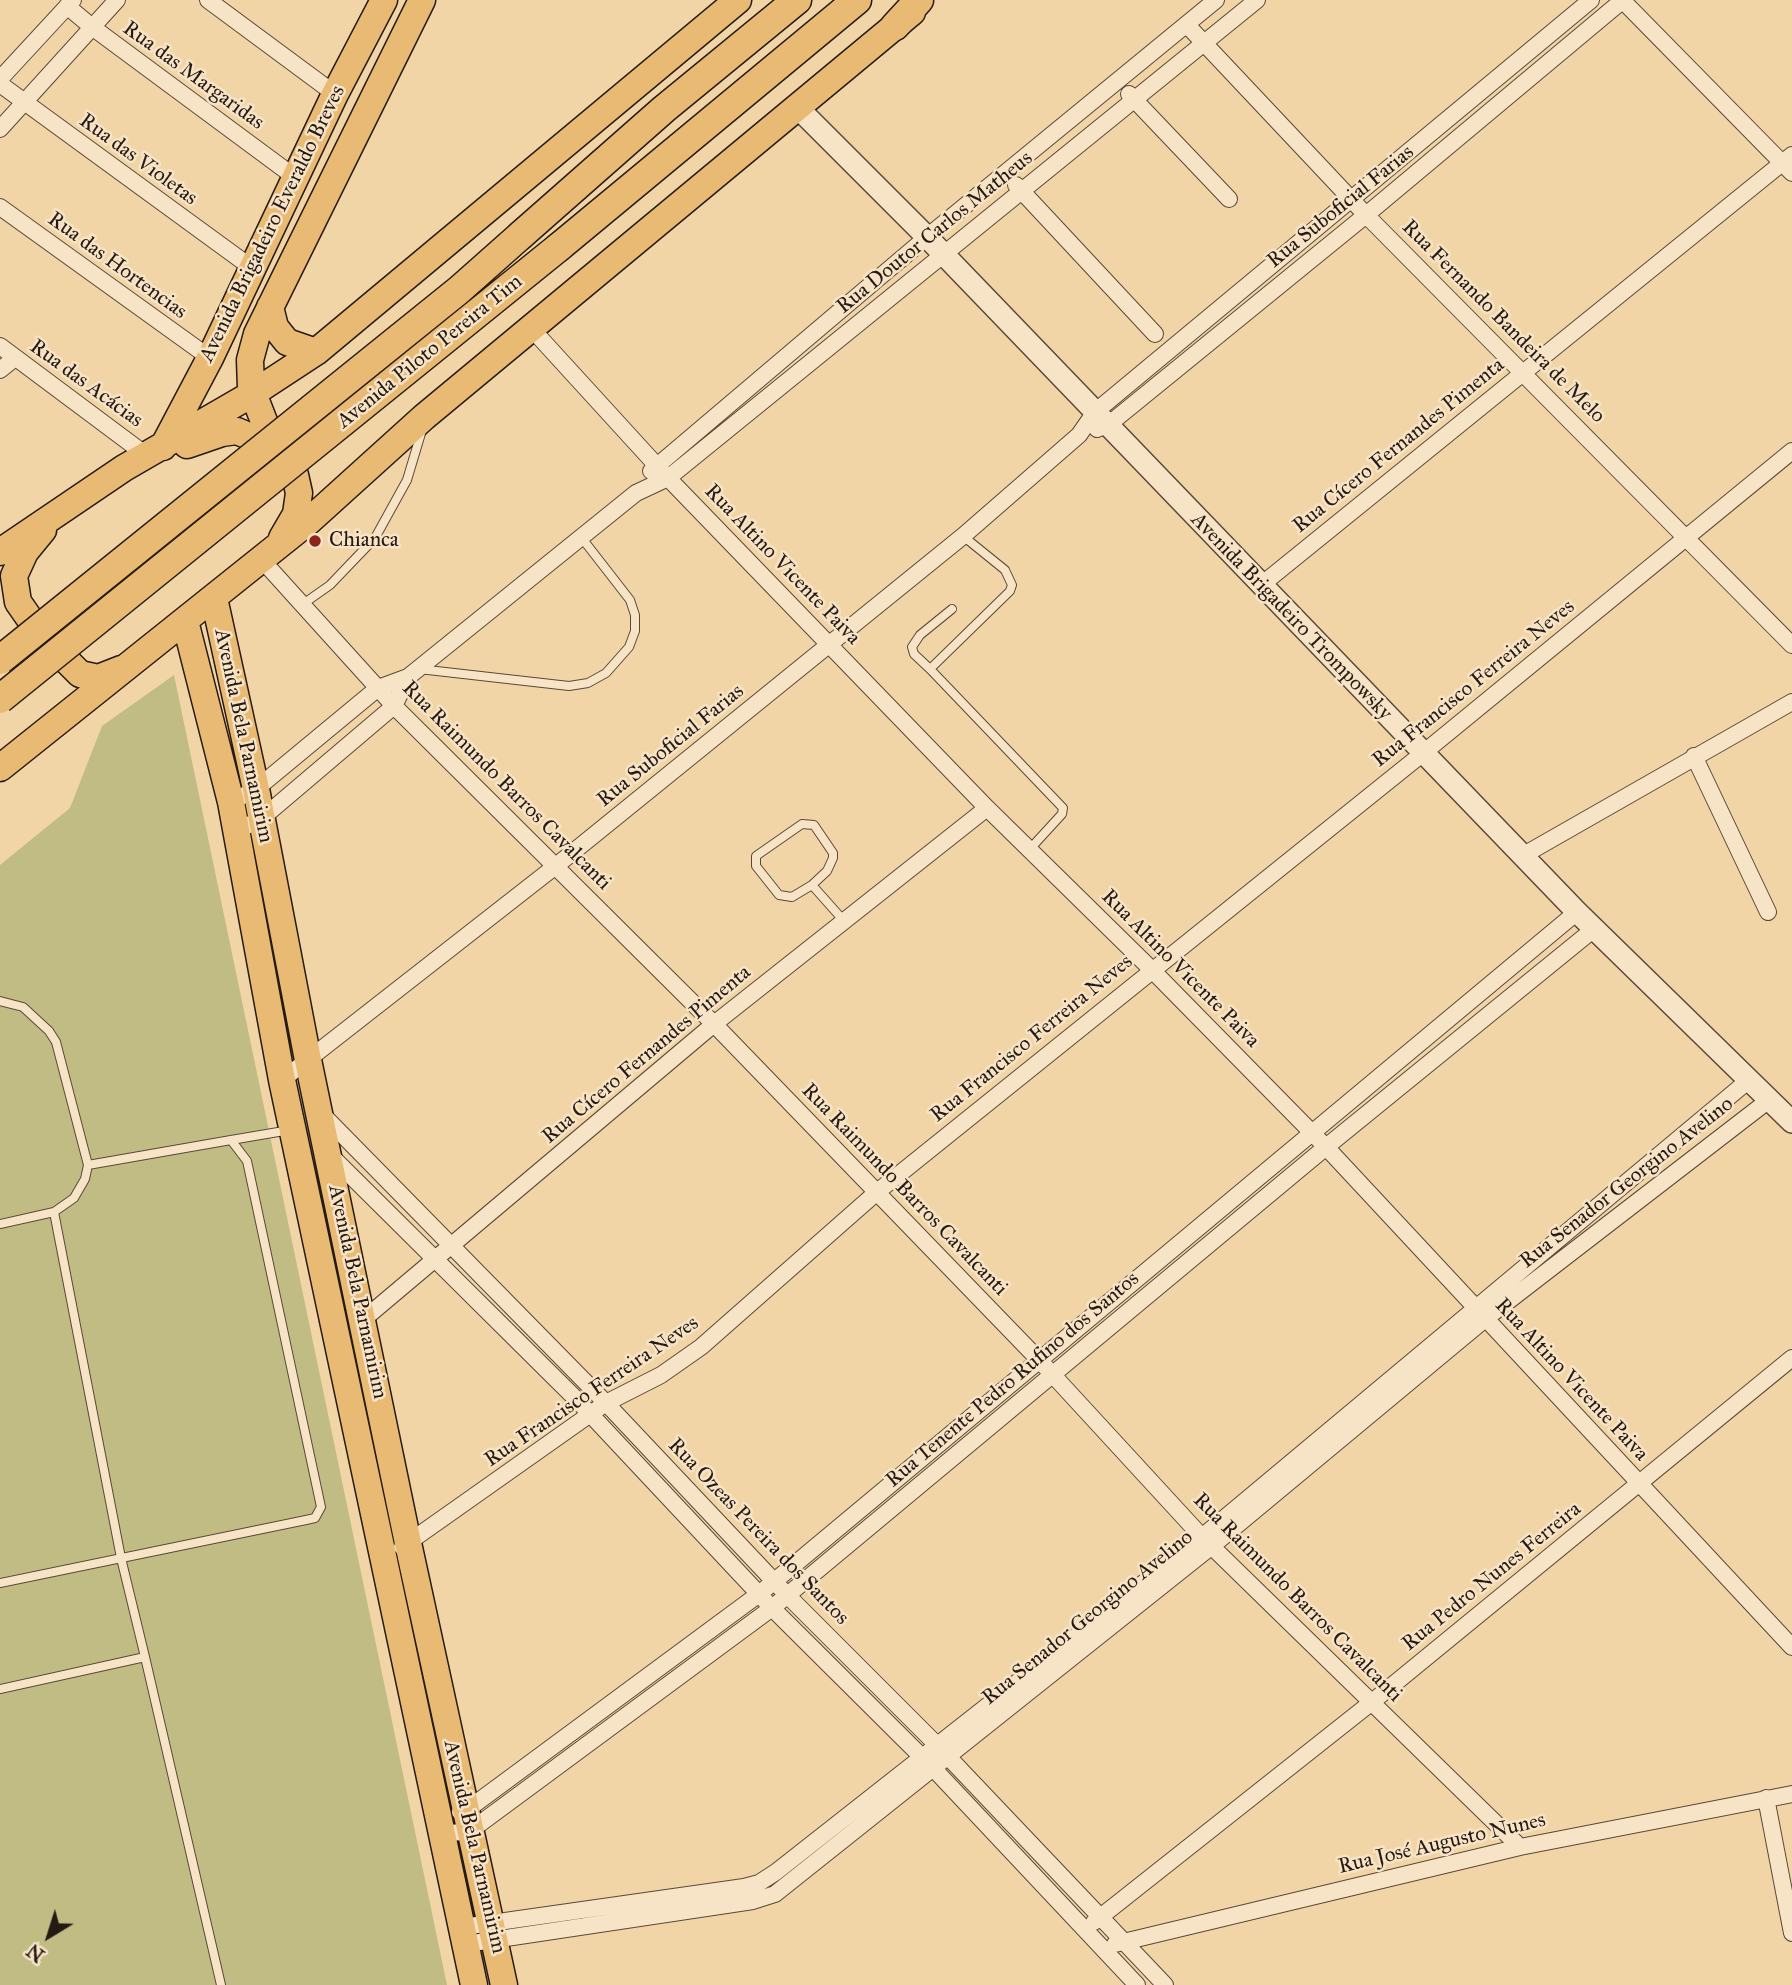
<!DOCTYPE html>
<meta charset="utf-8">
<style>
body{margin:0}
#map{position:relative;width:1792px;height:1985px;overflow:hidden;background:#f2d5a7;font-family:"IM FELL Great Primer",serif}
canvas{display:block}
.north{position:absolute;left:14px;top:1901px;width:70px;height:70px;-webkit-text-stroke:5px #f7e4c6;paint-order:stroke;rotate:218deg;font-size:19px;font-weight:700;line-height:28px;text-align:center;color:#251a14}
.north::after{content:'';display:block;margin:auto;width:24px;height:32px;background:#251a14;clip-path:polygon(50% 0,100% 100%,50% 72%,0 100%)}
</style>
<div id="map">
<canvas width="1792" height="1985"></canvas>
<div class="north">N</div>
</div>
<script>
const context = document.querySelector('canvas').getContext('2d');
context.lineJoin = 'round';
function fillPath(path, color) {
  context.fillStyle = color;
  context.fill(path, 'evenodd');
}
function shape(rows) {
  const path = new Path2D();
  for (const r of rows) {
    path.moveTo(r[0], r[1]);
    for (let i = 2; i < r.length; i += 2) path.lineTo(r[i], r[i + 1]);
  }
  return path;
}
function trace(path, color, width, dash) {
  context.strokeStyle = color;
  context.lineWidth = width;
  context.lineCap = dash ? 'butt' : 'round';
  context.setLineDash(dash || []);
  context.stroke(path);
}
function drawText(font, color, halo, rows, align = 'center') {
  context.font = font + ' "IM FELL Great Primer",serif';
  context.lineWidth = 5;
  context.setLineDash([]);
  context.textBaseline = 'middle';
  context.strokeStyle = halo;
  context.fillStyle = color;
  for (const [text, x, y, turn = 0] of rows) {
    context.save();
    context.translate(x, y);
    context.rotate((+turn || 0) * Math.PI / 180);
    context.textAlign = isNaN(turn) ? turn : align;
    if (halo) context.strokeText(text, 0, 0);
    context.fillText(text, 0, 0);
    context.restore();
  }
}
const green = shape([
 [174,675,447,1985,0,1985,0,865,70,808,102,726]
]);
const service = shape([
 [303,604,330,585,375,538,407,480,422,430],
 [952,609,920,635,912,647,914,654,930,669,1010,591,1012,585,1005,570,963,536],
 [419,669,569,686,588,683,606,673,629,647,635,631,635,615,630,600,581,537],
 [930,669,1063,808,1062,814,1029,850],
 [812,885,792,897,779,895,756,866,756,856,802,824,814,825,833,853,833,858,827,871,812,885,844,921],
 [0,1001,23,1007,49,1031,56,1042,88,1165,85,1179,74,1198,54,1212,121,1558,145,1657,0,1689],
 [231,1140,290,1130],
 [0,1224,54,1212],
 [0,1583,306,1520,315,1518,321,1507,247,1161,231,1140,88,1165],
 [145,1657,221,1985]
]);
const minor = shape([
 [208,0,335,94],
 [1622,0,1792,173],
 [67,6,92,27,296,178],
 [1187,25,1366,215,1792,645],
 [0,79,73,0],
 [0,84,252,268],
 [1129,94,1229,199],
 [0,129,117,0],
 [1016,185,1155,334],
 [0,207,210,358],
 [531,328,668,478,987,808,1151,969,1326,1147,1792,1647],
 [0,346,146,455],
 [0,370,15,358],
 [1097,429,1108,425,1366,215,1623,0],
 [651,471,927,237,1216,0],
 [262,560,394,706,714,1024,1041,1362,1202,1537,1520,1847],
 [1260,586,1792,155],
 [1694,756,1768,912],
 [231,802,256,789,378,688,408,677,636,493,668,478,1257,0],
 [236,831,261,819,394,706,408,677],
 [1522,856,1792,702],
 [282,1080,557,865,963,536,1079,435,1095,412,1591,0],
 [322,1114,606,1403,787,1595,936,1744,1165,1985],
 [330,1155,577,1400,772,1608,933,1768,1137,1985],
 [358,1324,714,1024,987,808],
 [402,1547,606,1403,661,1375,701,1347,877,1192,1422,754,1792,451],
 [1766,1798,1792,1933],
 [460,1812,464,1812,759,1594,1577,912],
 [442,1834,470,1831,772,1608,1326,1147,1594,929],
 [1094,1922,1372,1702,1792,1358],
 [463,1927,744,1887,759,1883,776,1872,1202,1537,1749,1080],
 [466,1944,753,1901,775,1894,1212,1546,1485,1319,1769,1100],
 [1115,1944,1520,1847,1792,1794]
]);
const tertiary = shape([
 [796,106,927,237,1577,912,1792,1122]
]);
const primary = shape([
 [270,307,275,327,287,342,316,352],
 [187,445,222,433,237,431,274,447,295,475,299,493,296,514,282,538],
 [163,447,210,358,335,94,384,0],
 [274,447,251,388,250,360,257,334,422,0],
 [43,530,25,552,14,576,18,602,41,635,80,674,98,678,121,669],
 [0,552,124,468,252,394,316,352,738,0],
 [214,598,256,789,308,1060,408,1543,504,1985],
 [185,621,231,802,282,1080,474,1985],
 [0,768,309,521,424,417,912,12]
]);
const trunk = shape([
 [895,26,919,0],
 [521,235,664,109,797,0],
 [559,247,857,0]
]);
const trunkBridge = shape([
 [0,660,459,290,521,235],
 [0,699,559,247]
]);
const markers = [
 [315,541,7,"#8f2418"]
];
const streetNames = [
 ["Rua das Margaridas",193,76,36],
 ["Rua das Violetas",138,160,36],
 ["Rua Suboficial Farias",1341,207,-39],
 ["Avenida Brigadeiro Everaldo Breves",273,224,-64],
 ["Rua Doutor Carlos Matheus",935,233,-39],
 ["Rua das Hortencias",117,266,36],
 ["Rua Fernando Bandeira de Melo",1503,322,45],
 ["Avenida Piloto Pereira Tim",430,352,-39],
 ["Rua das Acácias",86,384,36],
 ["Rua Cícero Fernandes Pimenta",1399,446,-39],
 ["Rua Altino Vicente Paiva",782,565,46],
 ["Avenida Brigadeiro Trompowsky",1291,617,46],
 ["Rua Francisco Ferreira Neves",1474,684,-39],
 ["Avenida Bela Parnamirim",243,736,78],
 ["Rua Suboficial Farias",671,746,-39],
 ["Rua Raimundo Barros Cavalcanti",506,786,45],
 ["Rua Altino Vicente Paiva",1180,969,45],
 ["Rua Francisco Ferreira Neves",1032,1039,-39],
 ["Rua Cícero Fernandes Pimenta",647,1055,-40],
 ["Rua Senador Georgino Avelino",1627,1183,-38],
 ["Rua Raimundo Barros Cavalcanti",904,1190,46],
 ["Avenida Bela Parnamirim",357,1292,78],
 ["Rua Tenente Pedro Rufino dos Santos",1013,1380,-40],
 ["Rua Altino Vicente Paiva",1571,1380,47],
 ["Rua Francisco Ferreira Neves",592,1392,-34],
 ["Rua Ozeas Pereira dos Santos",758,1532,46],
 ["Rua Pedro Nunes Ferreira",1492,1577,-39],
 ["Rua Raimundo Barros Cavalcanti",1297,1598,45],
 ["Rua Senador Georgino Avelino",1088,1618,-39],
 ["Rua José Augusto Nunes",1442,1844,-13],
 ["Avenida Bela Parnamirim",474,1847,77]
];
const poiNames = [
 ["Chianca",329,541]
];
fillPath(green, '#c0bc83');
trace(service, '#584939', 10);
trace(minor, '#584939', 18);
trace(tertiary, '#584939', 24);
trace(primary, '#251a14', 29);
trace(trunk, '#251a14', 31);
trace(service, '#f7e4c6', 8);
trace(minor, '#f7e4c6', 16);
trace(tertiary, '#f7e4c6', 21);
trace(primary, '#e9ba74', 26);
trace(trunk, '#e9ba74', 28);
trace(trunkBridge, '#251a14', 31, []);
trace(trunkBridge, '#e9ba74', 28);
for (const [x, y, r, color] of markers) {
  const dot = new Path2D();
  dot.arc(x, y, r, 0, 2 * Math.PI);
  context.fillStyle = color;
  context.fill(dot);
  trace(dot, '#f7e4c6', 2.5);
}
drawText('21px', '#251a14', '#f7e4c6', streetNames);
drawText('21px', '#251a14', '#f7e4c6', poiNames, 'left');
</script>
